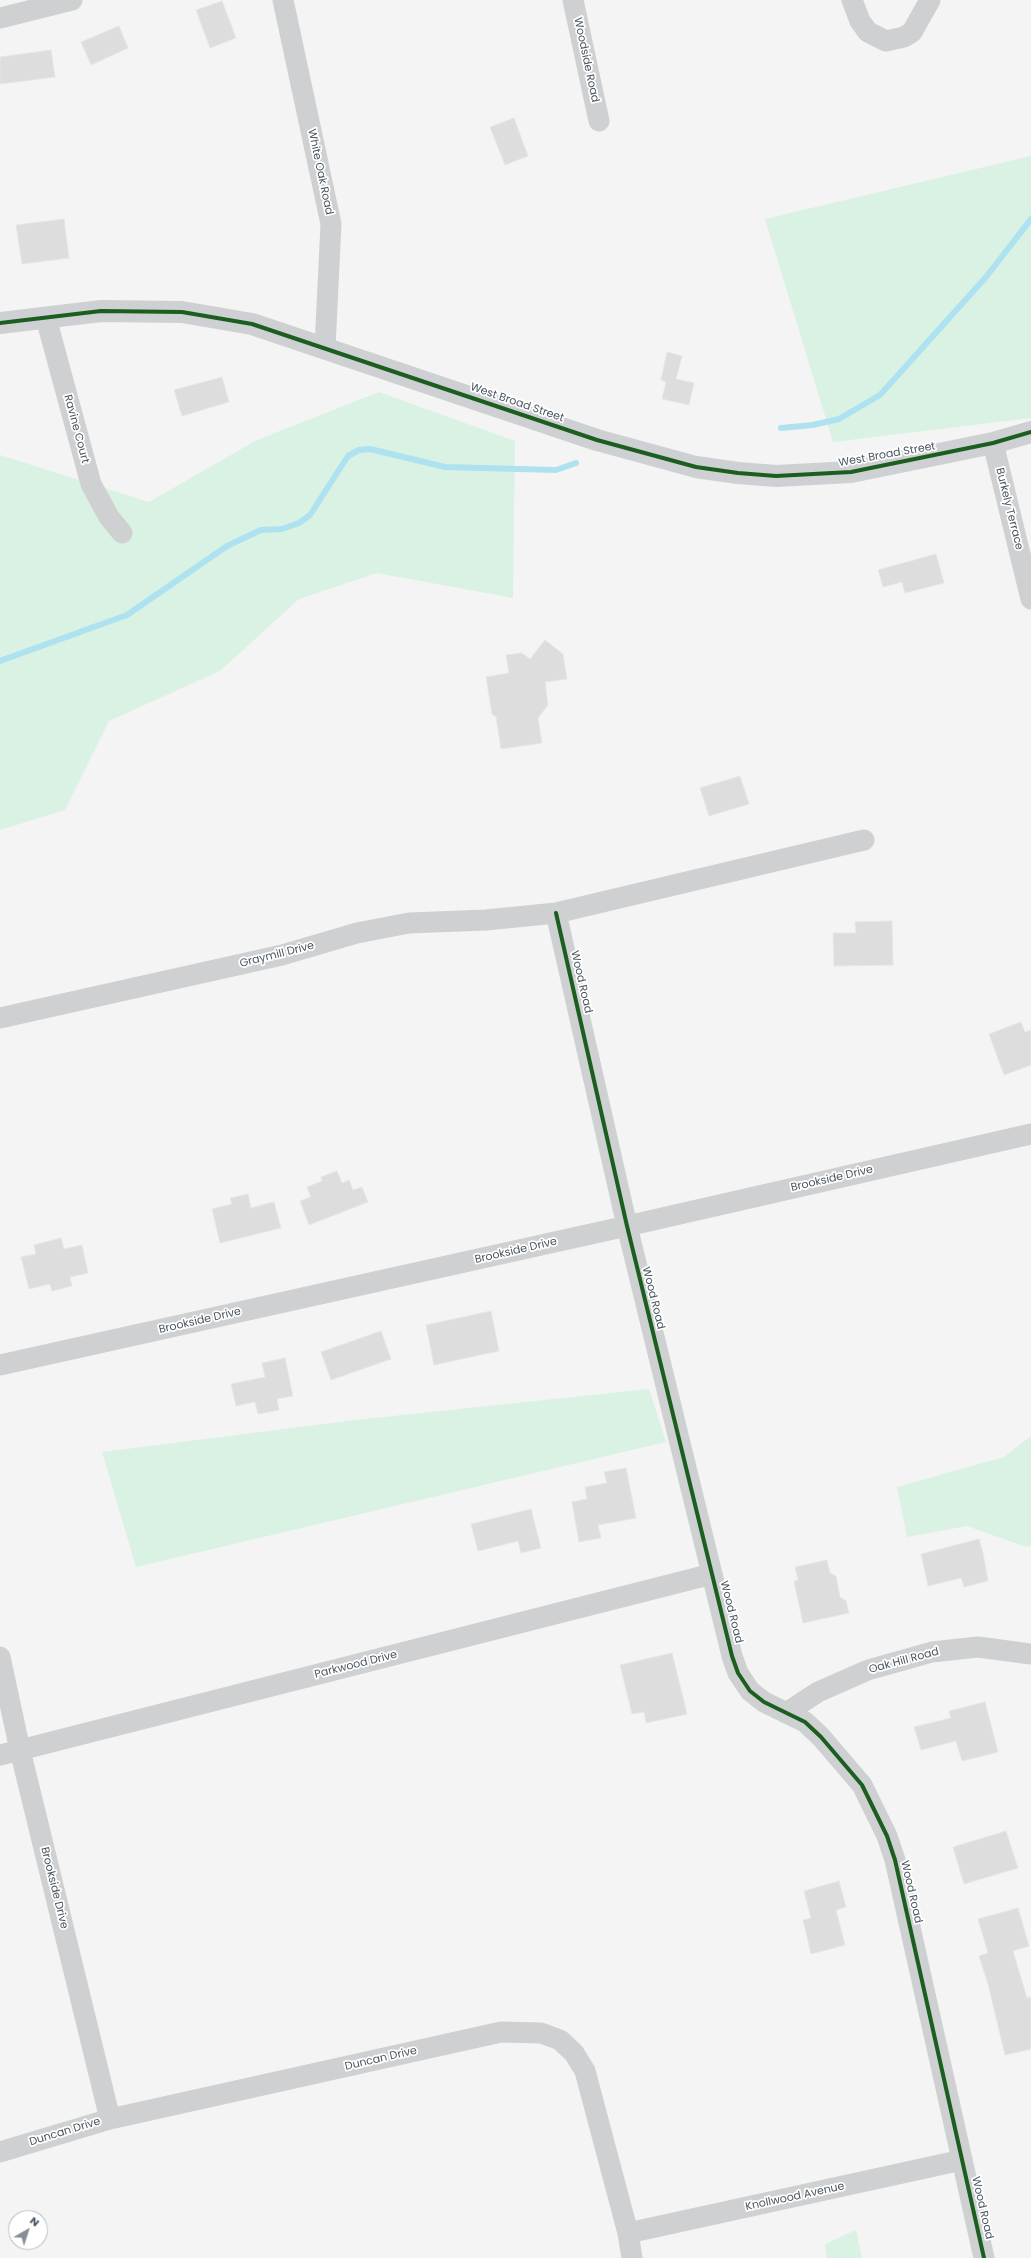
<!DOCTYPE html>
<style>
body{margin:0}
#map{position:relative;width:1031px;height:2258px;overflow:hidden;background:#f4f4f4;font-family:Poppins,sans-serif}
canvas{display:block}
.north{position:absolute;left:8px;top:2210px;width:40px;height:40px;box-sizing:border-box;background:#fff;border:1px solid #b7bbc0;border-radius:50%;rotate:39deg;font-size:11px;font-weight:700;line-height:16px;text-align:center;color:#4a5661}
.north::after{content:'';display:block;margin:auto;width:14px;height:18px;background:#868d94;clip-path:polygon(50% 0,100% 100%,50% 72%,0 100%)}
</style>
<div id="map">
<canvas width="1031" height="2258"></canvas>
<div class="north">N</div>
</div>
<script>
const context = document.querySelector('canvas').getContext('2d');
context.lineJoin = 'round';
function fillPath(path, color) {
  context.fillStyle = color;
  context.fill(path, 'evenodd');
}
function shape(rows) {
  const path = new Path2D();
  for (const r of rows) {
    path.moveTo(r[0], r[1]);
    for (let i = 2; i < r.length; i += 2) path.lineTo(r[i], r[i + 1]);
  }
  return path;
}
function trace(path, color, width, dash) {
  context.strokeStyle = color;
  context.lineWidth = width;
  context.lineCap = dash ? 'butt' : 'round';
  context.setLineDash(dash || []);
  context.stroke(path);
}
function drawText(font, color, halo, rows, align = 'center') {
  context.font = font + ' Poppins,sans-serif';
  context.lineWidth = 3.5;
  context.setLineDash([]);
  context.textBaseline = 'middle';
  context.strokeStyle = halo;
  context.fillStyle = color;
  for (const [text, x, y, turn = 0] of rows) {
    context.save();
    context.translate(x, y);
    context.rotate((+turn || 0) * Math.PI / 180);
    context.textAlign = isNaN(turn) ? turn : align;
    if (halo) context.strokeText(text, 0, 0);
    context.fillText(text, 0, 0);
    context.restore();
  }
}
const green = shape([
 [1031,156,1031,418,833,442,765,219],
 [379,392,515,441,513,598,377,573,299,599,220,671,109,721,65,810,0,830,0,455,149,502,257,440],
 [649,1389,666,1442,136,1567,102,1452,355,1420],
 [1031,1436,1031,1546,1026,1547,967,1526,907,1537,897,1487,1004,1457],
 [856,2230,862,2258,827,2258,825,2244]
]);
const stream = shape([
 [781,428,813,425,839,419,880,395,986,277,1031,219],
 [0,661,127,615,227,546,261,530,282,529,299,523,310,515,348,456,359,450,370,449,445,467,556,470,576,463]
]);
const building = shape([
 [222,1,236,38,210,48,196,10,222,1],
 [119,26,128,48,91,65,81,42,119,26],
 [51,50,55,77,0,84,0,57,51,50],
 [514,118,528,156,505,165,490,127,514,118],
 [64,219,69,258,22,264,16,225,64,219],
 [667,352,682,356,676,379,694,383,689,405,662,399,666,382,661,380,667,352],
 [222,377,229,402,182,416,174,390,222,377],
 [936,554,944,583,905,593,902,582,883,587,878,570,936,554],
 [545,640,563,654,567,679,545,682,548,705,538,718,542,743,501,749,496,717,492,714,486,677,509,673,506,655,522,653,530,659,545,640],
 [740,776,749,804,709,816,700,788,740,776],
 [892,921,893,965,834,966,833,933,856,933,855,922,892,921],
 [1021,1022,1025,1032,1031,1030,1031,1065,1004,1075,989,1034,1021,1022],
 [337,1171,342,1183,349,1180,353,1190,362,1187,368,1202,309,1225,300,1201,311,1197,307,1187,322,1181,321,1177,337,1171],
 [248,1194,251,1208,274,1202,281,1228,220,1243,212,1209,232,1204,230,1198,248,1194],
 [61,1238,64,1249,82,1245,88,1273,70,1277,72,1286,52,1291,50,1284,29,1289,21,1257,36,1254,34,1245,61,1238],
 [491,1311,499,1351,434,1365,426,1325,491,1311],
 [381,1331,391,1359,331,1380,321,1352,381,1331],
 [285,1358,293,1396,277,1399,279,1410,258,1414,255,1402,236,1406,231,1384,265,1377,262,1363,285,1358],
 [626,1468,636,1518,598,1525,601,1538,579,1542,572,1502,587,1499,585,1487,607,1483,604,1472,626,1468],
 [531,1509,541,1548,521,1553,518,1541,478,1551,471,1524,531,1509],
 [979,1539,983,1553,988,1581,964,1587,961,1578,928,1586,921,1554,979,1539],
 [827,1560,830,1573,836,1576,840,1597,846,1601,849,1613,803,1623,794,1581,798,1580,795,1567,827,1560],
 [672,1653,687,1714,646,1723,644,1712,632,1714,620,1665,672,1653],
 [985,1702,998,1752,962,1761,956,1741,921,1750,914,1727,951,1718,949,1711,985,1702],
 [1006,1831,1018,1868,964,1884,953,1847,1006,1831],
 [839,1881,846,1907,836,1910,845,1945,811,1954,803,1920,811,1918,804,1891,839,1881],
 [1018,1908,1029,1946,1013,1951,1027,1998,1031,1997,1031,2049,1005,2055,988,1984,979,1956,988,1953,978,1919,1018,1908]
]);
const street = shape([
 [283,0,331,224,325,347],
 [573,0,599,121],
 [852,0,860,21,868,32,886,41,904,37,912,32,930,0],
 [0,18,72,0],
 [46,318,91,484,109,517,122,533],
 [993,443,1031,599],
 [556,913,627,1226,732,1656,738,1673,750,1691,764,1702,805,1722,821,1737,862,1785,887,1836,895,1860,984,2258],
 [0,1018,282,955,357,933,409,923,486,920,556,913,864,840],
 [0,1365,627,1226,1031,1134],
 [0,1657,20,1750,110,2119],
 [786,1713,818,1692,868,1670,932,1652,978,1647,1031,1654],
 [0,1755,712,1574],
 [0,2152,110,2119,501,2032,541,2033,560,2040,574,2053,585,2071,628,2233,632,2258],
 [628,2233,962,2160]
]);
const secondary = shape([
 [0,323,101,311,182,312,252,324,597,440,696,467,738,473,776,476,851,472,993,443,1031,432]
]);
const cycleway = shape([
 [0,323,101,311,182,312,252,324,597,440,696,467,738,473,776,476,851,472,993,443,1031,432],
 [556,913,627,1226,732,1656,738,1673,750,1691,764,1702,805,1722,821,1737,862,1785,887,1836,895,1860,984,2258]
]);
const streetNames = [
 ["Woodside Road",586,60,78],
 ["White Oak Road",320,172,78],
 ["West Broad Street",517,403,19],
 ["Ravine Court",76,429,75],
 ["West Broad Street",887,455,-10],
 ["Burkely Terrace",1009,509,76],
 ["Graymill Drive",277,955,-14],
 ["Wood Road",581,982,77],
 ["Brookside Drive",832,1179,-13],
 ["Brookside Drive",516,1251,-13],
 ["Wood Road",653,1298,76],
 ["Brookside Drive",200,1321,-13],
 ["Wood Road",731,1612,76],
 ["Oak Hill Road",904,1661,-15],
 ["Parkwood Drive",356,1665,-14],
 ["Brookside Drive",54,1888,76],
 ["Wood Road",911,1892,77],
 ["Duncan Drive",381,2059,-13],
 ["Duncan Drive",65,2132,-17],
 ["Knollwood Avenue",795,2197,-12],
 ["Wood Road",982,2208,77]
];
fillPath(green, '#d9f2e3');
trace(stream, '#aee2f0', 6);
fillPath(building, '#ddddde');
trace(building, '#e5e6e7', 1);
trace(street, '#ced0d2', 21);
trace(secondary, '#ced0d4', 22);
trace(cycleway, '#1b5e20', 4);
drawText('11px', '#4a5661', '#fff', streetNames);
</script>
